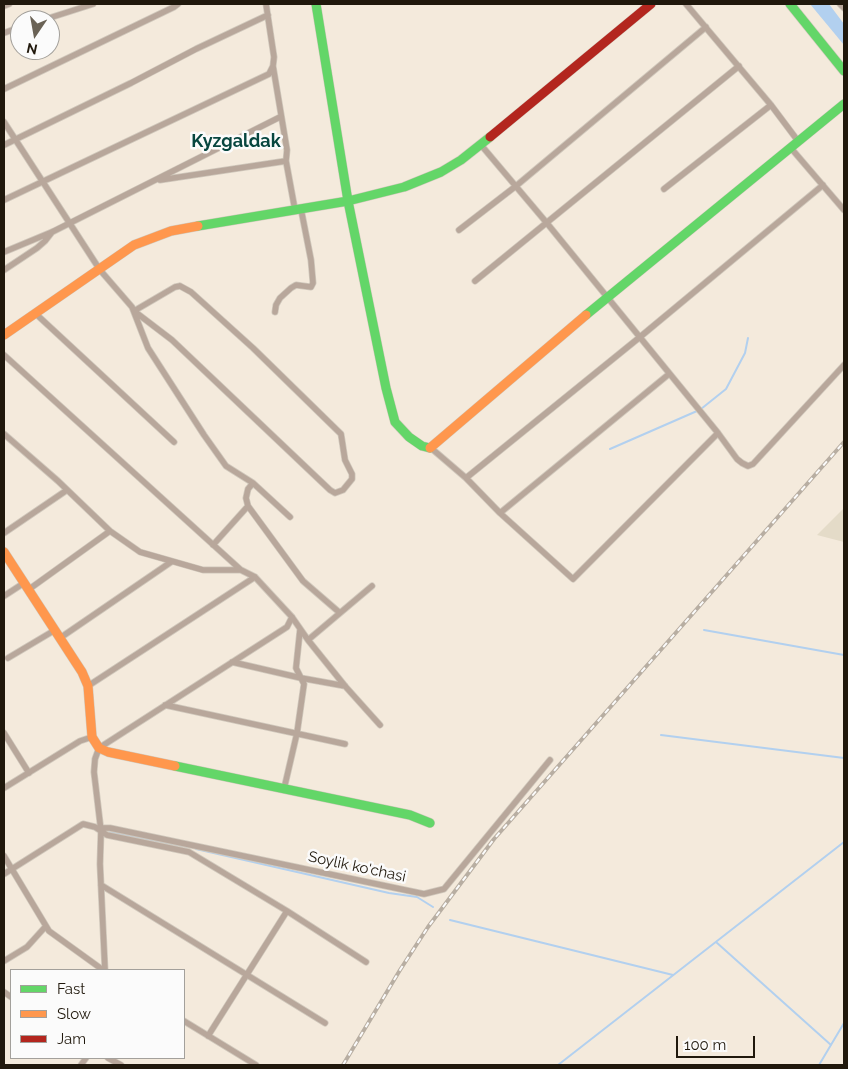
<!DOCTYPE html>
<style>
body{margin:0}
#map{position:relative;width:848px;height:1069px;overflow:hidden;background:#f4eadc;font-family:Raleway,sans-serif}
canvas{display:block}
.frame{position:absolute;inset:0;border:5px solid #20180c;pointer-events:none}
.legend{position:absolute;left:10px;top:969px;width:175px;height:90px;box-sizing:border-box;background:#fbfbfb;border:1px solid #a3a09b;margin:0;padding:6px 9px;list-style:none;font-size:15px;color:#20180c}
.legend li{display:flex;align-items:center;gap:10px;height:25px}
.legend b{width:25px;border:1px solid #a3a09b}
.north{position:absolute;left:10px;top:10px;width:50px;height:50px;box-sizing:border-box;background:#fbfbfb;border:1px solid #a3a09b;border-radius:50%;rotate:192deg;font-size:14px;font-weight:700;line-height:20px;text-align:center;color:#20180c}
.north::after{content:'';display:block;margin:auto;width:18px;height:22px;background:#6a6255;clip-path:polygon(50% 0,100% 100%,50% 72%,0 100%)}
.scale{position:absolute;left:676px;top:1036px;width:79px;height:22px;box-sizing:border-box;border:2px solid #20180c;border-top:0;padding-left:6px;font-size:15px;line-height:18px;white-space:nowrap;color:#20180c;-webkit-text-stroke:4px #fbfbfb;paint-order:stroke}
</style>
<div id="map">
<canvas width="848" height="1069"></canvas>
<div class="frame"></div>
<ul class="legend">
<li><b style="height:6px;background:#63d668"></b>Fast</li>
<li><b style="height:6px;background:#ff974d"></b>Slow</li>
<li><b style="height:6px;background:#b3261e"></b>Jam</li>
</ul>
<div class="north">N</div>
<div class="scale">100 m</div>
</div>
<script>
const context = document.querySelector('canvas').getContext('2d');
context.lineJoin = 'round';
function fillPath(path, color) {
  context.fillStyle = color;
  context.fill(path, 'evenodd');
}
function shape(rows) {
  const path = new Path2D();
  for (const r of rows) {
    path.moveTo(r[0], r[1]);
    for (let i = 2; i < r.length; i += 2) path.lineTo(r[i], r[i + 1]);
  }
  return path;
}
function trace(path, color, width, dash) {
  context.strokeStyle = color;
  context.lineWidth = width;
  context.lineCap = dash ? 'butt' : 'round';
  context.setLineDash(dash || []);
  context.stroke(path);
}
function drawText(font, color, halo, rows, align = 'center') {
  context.font = font + ' Raleway,sans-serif';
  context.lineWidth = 5;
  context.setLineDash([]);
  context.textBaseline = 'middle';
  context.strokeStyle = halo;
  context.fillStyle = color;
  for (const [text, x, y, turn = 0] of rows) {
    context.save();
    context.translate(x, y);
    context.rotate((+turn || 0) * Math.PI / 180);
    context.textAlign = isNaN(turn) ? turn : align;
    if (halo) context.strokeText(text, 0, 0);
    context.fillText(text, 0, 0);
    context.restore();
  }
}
const industrial = shape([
 [844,508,844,542,817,535]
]);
const water = shape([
 [810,4,829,4,844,24,844,45]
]);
const stream = shape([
 [701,409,726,389,745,353,748,338],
 [610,449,697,411],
 [704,630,844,655],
 [661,735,844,758],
 [110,832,187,847],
 [196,849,389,893,417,897,433,907],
 [450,920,673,975],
 [716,942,831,1045],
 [558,1065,844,842],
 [819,1065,844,1023]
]);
const street = shape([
 [686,4,771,105,798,141],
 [840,4,844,8],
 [4,6,9,4],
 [43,20,93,4],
 [4,33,20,27],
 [273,66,287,150,286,161],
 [4,89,174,7,178,4],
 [4,122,100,270,132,307,148,348,204,435,226,466,253,483,290,517],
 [4,145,131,83,196,49,268,15],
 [481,145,546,222,718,433,737,459,742,463,748,466,753,464,844,365],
 [790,147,844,210],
 [160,180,286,161,295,210],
 [664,189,771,105],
 [4,200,269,74,273,66,274,57,266,4],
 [459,230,516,186,706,27],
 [4,252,52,232,280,117],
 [4,270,37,248,45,241,52,232],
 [475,281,739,66],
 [180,286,191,292,253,348,341,434,345,460,352,474,352,479,343,490,335,493,330,490,172,340,134,311,175,287,180,286],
 [275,312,276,305,280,298,291,288,296,285,311,287,313,283,311,260,301,209],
 [36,314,174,442],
 [4,355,241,570],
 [4,434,58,481,110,531,140,552,203,570,241,570,255,577,292,617,308,640,345,686,380,725],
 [431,448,466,478,500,513,573,579,718,433],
 [466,478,640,337,823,185],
 [253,483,248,489,246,498,248,506,303,581,340,613],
 [500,513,669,374],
 [4,533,67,490],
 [213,545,248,506],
 [28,590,110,531],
 [4,596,24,583],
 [60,638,171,562],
 [308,640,372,586],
 [8,658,55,630],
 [232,662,301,678,345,686],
 [88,686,255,577],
 [165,705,345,744],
 [4,733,29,773],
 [4,788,80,741,92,737],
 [284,789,297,733,304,684,296,668,300,630],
 [101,828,110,828,424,894,444,889,550,760],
 [4,856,49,931,103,970],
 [4,874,83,824,95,827,107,835,189,852,287,911,366,962],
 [101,885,325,1023],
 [4,961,27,947,46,926],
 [105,970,100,864,101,831,94,772,95,759,99,748,287,627,292,617],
 [4,992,11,997],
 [184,1021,256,1065],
 [208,1036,287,911],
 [108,1058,121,1065],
 [81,1065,86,1058]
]);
const fast = shape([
 [316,4,348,201,386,388,395,422,409,437,422,446,430,448],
 [790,4,844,71],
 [198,226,348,201,404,187,441,172,461,160,490,137],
 [586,315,844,104],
 [175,766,410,815,430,823]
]);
const slow = shape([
 [4,335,134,245,171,231,198,226],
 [430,448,586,315],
 [4,552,82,672,88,686,92,737,99,748,108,752,175,766]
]);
const jam = shape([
 [490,137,651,4]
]);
const rail = shape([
 [343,1065,400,970,428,927,494,839,844,442]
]);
const streetNames = [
 ["Soylik ko'chasi",357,867,12]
];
const quarterNames = [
 ["Kyzgaldak",236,142]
];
fillPath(industrial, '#e4dbc8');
fillPath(water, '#b2d0ef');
trace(stream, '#b2d0ef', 2);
trace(street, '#d0c8bc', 7);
trace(fast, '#d0c8bc', 10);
trace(slow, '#d0c8bc', 10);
trace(jam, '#d0c8bc', 10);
trace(street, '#b8a79b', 5.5);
trace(fast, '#63d668', 9);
trace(slow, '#ff974d', 9);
trace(jam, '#b3261e', 9);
trace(rail, '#b8aea2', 4);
trace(rail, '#fbfbfb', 2, [5.5]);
drawText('15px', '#20180c', '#fbfbfb', streetNames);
drawText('bold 18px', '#07463f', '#fbfbfb', quarterNames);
</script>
